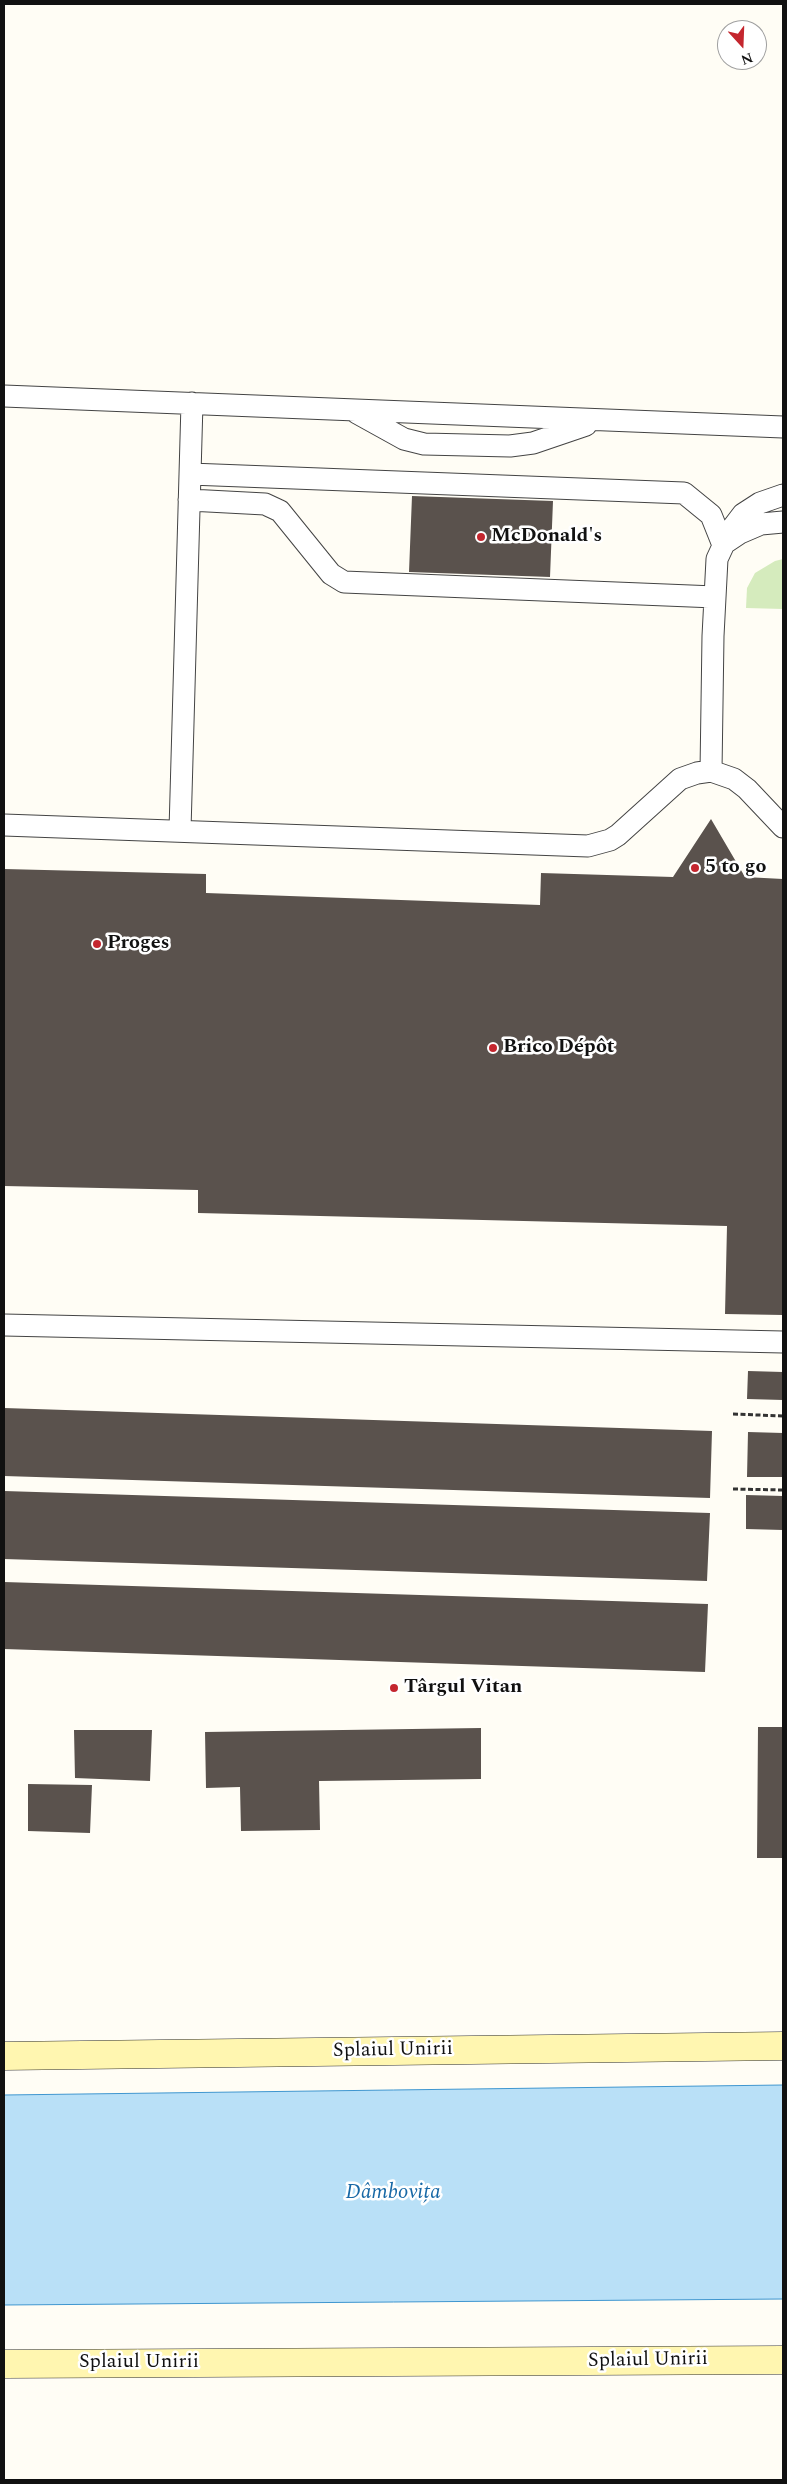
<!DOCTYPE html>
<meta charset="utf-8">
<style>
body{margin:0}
#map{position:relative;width:787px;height:2484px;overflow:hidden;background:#fffdf5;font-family:Spectral,serif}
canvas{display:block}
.frame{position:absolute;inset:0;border:5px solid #111;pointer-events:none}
.north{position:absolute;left:717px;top:20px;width:50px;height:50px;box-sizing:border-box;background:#fff;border:1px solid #a0a0a0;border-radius:50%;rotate:160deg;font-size:14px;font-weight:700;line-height:20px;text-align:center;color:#111}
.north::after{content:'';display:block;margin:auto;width:18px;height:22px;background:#c4262e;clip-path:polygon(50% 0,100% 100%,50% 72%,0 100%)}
</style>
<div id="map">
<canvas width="787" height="2484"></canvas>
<div class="frame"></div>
<div class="north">N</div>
</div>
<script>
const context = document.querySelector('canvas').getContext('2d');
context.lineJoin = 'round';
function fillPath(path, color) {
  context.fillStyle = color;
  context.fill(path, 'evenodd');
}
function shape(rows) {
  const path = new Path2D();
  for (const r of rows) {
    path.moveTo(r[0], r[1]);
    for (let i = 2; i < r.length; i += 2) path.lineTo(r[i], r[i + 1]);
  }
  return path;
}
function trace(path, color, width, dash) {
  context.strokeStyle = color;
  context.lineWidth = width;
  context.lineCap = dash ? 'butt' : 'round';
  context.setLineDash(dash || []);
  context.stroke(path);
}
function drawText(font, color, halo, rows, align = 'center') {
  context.font = font + ' Spectral,serif';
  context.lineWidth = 5;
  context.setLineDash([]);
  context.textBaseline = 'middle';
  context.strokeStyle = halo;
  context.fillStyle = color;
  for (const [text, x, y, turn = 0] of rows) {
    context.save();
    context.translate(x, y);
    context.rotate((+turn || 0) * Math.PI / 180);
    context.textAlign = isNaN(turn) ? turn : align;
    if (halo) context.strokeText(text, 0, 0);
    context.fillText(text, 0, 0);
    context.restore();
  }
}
const green = shape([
 [783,559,783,609,746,608,747,588,755,573,775,561]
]);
const water = shape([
 [783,2085,783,2299,4,2305,4,2095,783,2085]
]);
const building = shape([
 [412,496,553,501,550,577,409,572],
 [711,819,745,877,783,879,783,1315,725,1314,727,1226,198,1213,198,1190,4,1186,4,869,206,874,206,893,540,905,541,873,673,877],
 [748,1371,783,1372,783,1400,747,1399],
 [4,1408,712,1431,710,1498,4,1476],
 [748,1432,783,1433,783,1477,747,1477],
 [4,1491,710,1513,707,1581,4,1559],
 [746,1495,783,1496,783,1530,746,1529],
 [4,1582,708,1604,705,1672,4,1649],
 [758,1727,783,1727,783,1858,757,1858],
 [481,1728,481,1779,319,1781,320,1830,241,1831,240,1787,206,1788,205,1732],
 [74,1730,152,1730,150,1781,75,1778],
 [28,1784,92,1785,90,1833,28,1831]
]);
const path = shape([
 [733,1414,783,1416],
 [733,1489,783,1490]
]);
const lane = shape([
 [4,396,783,427],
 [357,413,404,439,424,444,510,446,533,443,586,425],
 [190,474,684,493,711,515,723,545],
 [189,500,265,504,280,511,331,574,344,582,715,597],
 [725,543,740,533,761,524,783,522],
 [711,771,713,636,717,559,730,531,743,514,760,503,783,495],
 [4,825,588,846,610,840,618,835,680,779,697,773,711,771,734,779,747,789,783,827],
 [180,830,192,403],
 [4,1325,783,1342]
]);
const secondary = shape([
 [4,2056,783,2046],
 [4,2364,783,2360]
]);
const markers = [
 [481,537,5,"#c4262e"],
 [695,868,5,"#c4262e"],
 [97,944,5,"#c4262e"],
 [493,1048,5,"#c4262e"],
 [394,1688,5,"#c4262e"]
];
const poiNames = [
 ["McDonald's",491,537],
 ["5 to go",705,868],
 ["Proges",107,944],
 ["Brico Dépôt",503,1048],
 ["Târgul Vitan",404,1688]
];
const streetNames = [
 ["Splaiul Unirii",393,2051,-1],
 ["Splaiul Unirii",648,2361,-1],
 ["Splaiul Unirii",139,2363]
];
const waterNames = [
 ["Dâmbovița",393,2194]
];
fillPath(green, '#d5ebbd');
fillPath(water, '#b9e0f7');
trace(water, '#3f96cf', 1);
fillPath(building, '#5a524d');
trace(lane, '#444', 23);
trace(secondary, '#333', 29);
trace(path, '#333', 3, [5, 2.5]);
trace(lane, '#fff', 21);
trace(secondary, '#fff6b0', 28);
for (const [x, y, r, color] of markers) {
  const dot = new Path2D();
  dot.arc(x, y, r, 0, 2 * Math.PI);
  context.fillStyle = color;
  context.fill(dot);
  trace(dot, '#fff', 2);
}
drawText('bold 20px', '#111', '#fff', poiNames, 'left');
drawText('20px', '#111', '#fff', streetNames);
drawText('italic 21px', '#1768a6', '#fff', waterNames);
</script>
